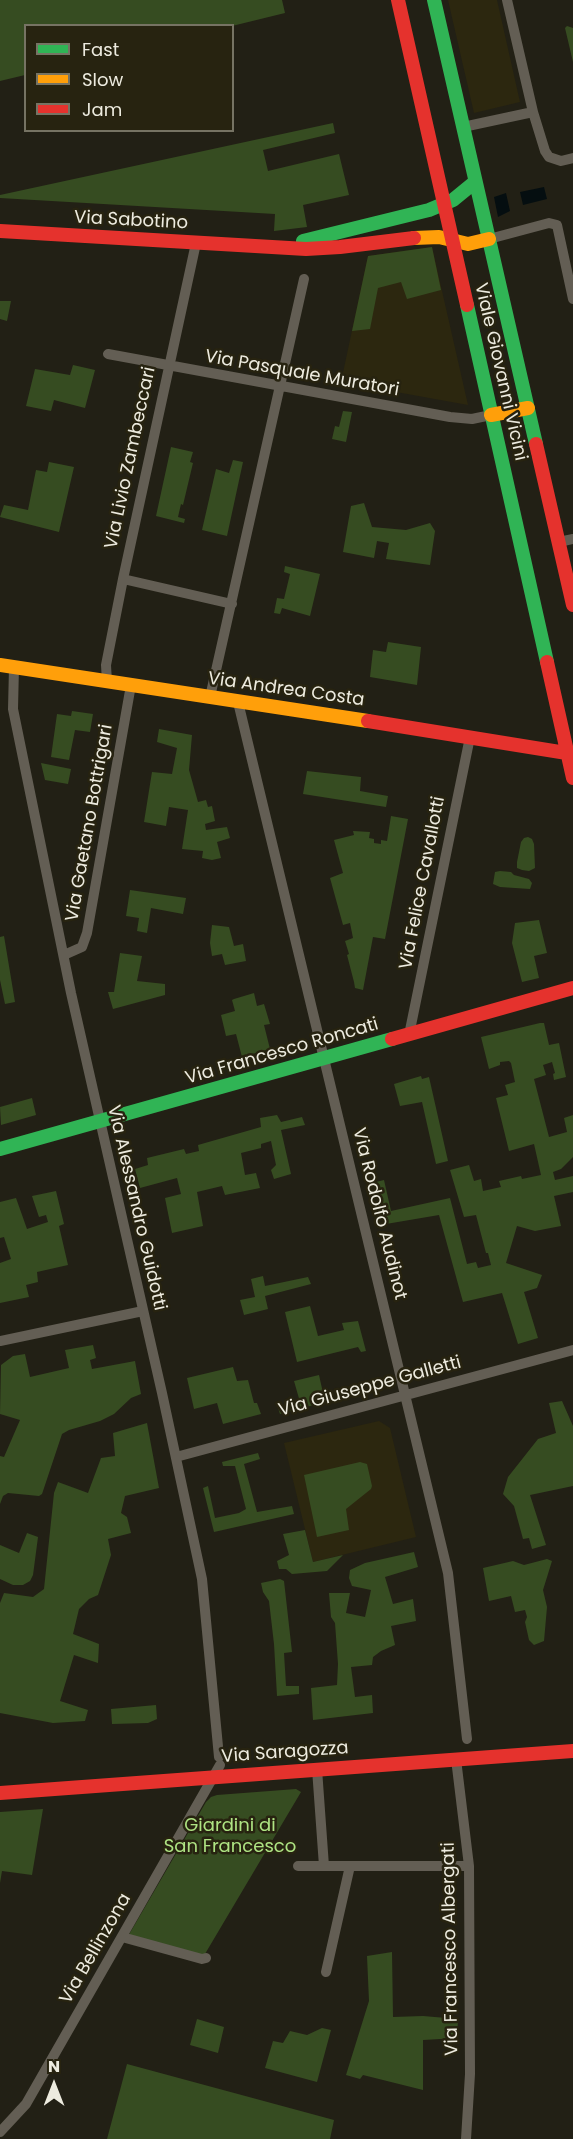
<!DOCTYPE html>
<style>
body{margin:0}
#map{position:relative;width:573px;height:2139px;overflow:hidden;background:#222015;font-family:Poppins,sans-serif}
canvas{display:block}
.legend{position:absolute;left:24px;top:24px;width:210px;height:108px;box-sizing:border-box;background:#272310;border:2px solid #767363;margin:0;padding:8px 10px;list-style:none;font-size:18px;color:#edebdf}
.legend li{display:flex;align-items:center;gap:12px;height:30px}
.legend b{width:30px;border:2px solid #767363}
.north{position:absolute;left:24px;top:2055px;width:60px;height:60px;-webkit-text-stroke:4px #272310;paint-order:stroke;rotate:0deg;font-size:16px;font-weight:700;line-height:24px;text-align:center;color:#edebdf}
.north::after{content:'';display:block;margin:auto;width:21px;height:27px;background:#edebdf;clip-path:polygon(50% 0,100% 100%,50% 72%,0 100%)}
</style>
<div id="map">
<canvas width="573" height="2139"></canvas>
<ul class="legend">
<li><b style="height:8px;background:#30b455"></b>Fast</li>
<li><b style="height:8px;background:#ff9f0a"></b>Slow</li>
<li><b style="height:8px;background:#e5322d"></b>Jam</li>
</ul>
<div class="north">N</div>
</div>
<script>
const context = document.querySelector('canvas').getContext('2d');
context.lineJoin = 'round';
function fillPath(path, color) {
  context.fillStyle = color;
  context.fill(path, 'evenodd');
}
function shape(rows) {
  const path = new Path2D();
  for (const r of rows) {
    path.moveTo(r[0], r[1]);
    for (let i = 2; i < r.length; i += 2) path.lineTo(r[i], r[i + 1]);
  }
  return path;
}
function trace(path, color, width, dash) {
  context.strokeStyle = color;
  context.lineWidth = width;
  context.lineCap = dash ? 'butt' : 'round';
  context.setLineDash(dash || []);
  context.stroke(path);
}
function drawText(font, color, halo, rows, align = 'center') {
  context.font = font + ' Poppins,sans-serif';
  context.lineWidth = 5;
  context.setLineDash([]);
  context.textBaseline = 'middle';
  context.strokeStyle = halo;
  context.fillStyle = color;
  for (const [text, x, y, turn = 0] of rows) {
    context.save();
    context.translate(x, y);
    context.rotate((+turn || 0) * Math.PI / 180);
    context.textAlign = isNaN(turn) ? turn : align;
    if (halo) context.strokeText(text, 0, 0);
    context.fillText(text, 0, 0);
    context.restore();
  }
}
const built = shape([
 [448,0,497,0,520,102,474,113],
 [432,247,468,405,341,382,368,256],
 [379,1421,390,1428,416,1537,313,1562,284,1443]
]);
const green = shape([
 [0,0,282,0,285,13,232,26,26,26,25,75,0,81],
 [567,26,573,28,573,62,565,28],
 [333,123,335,133,263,150,268,171,339,154,349,195,303,205,307,227,274,231,275,214,0,198,0,195],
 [432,247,441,290,407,299,401,282,378,288,370,329,352,331,368,256],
 [0,301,11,301,7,321,0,319],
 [73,365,95,370,85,408,54,400,51,411,26,406,35,369,70,375],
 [343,411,352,412,346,442,332,439,335,426,339,427],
 [171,447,193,452,190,462,193,463,183,505,181,504,178,517,185,519,184,523,156,516],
 [233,460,243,462,227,536,202,530,216,469,229,473],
 [49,462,74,467,59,532,0,517,4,505,28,510,36,470,47,472],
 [364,503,372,527,406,530,430,523,435,531,430,565,386,559,389,543,377,541,374,558,343,552,351,506],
 [285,566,320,574,310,616,282,608,280,614,274,613,277,598,284,599,290,574,284,572],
 [388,642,421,647,417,685,370,677,373,650,386,652],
 [72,711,93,714,90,732,75,730,69,760,51,757,57,714,71,716],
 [159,729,192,735,189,770,198,802,206,800,208,807,212,806,215,821,205,824,206,830,227,827,230,838,217,842,221,858,212,860,202,858,203,851,182,849,188,810,169,807,166,826,144,822,152,772,172,774,177,748,157,742],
 [41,763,71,769,68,784,45,780],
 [307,771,361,777,360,791,388,796,386,807,303,794],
 [391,816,408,819,385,939,373,937,363,990,355,988,354,982,347,955,349,954,345,941,353,938,350,923,343,925,330,878,343,873,334,840,354,835,353,831,370,832,369,838,374,839,374,843,381,844,381,840,387,841],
 [528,837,532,839,534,844,535,868,529,871,522,870,517,868,517,862,521,842,524,838],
 [500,871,511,872,514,875,529,879,532,883,530,889,500,887,493,884,495,872],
 [130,890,186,898,183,914,151,908,147,933,137,931,139,918,126,916],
 [539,920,547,953,534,956,539,978,522,982,512,943,515,923],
 [212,925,229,927,234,946,243,944,246,961,225,965,222,954,212,956,210,943],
 [4,936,15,1002,5,1004,0,980,0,937],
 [120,953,142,956,137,981,165,984,165,995,113,1009,108,992,114,992],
 [254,993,257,1006,264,1004,270,1024,264,1025,270,1049,242,1057,236,1034,226,1036,221,1015,235,1011,232,1000,234,999],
 [540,1023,544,1023,549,1045,559,1043,566,1077,554,1080,553,1074,555,1073,552,1062,543,1065,546,1075,534,1079,549,1137,567,1132,564,1118,573,1115,573,1157,561,1169,553,1172,555,1180,573,1176,573,1192,554,1196,561,1226,535,1231,517,1226,506,1263,542,1275,537,1288,524,1292,538,1338,518,1344,502,1293,463,1302,439,1215,386,1224,376,1182,384,1180,391,1211,450,1198,467,1264,476,1262,478,1268,491,1265,488,1253,486,1253,476,1215,464,1217,450,1170,469,1165,474,1181,481,1179,483,1191,501,1187,499,1181,521,1176,522,1179,541,1175,534,1144,509,1151,496,1098,508,1095,505,1085,515,1082,511,1063,509,1061,500,1062,500,1065,489,1069,481,1037],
 [421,1076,422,1079,429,1077,448,1161,436,1164,422,1102,400,1106,394,1084],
 [32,1098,36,1115,1,1125,0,1107],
 [277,1115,281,1122,302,1117,305,1125,281,1130,291,1174,274,1179,271,1170,276,1165,271,1141,261,1144,261,1148,241,1153,245,1175,256,1173,260,1188,225,1195,222,1186,197,1192,203,1226,172,1233,165,1198,181,1194,177,1178,140,1188,135,1169,148,1165,147,1158,184,1149,186,1154,199,1151,198,1145,261,1127,260,1118],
 [56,1191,64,1224,59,1226,68,1265,37,1272,38,1282,26,1285,29,1297,0,1303,0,1263,11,1259,4,1237,0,1238,0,1202,16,1198,27,1229,48,1222,46,1215,39,1217,32,1196],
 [263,1276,265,1286,308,1277,311,1284,265,1296,268,1309,244,1315,240,1300,255,1297,251,1279],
 [310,1306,318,1336,344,1330,342,1323,358,1321,366,1351,361,1352,358,1347,297,1362,285,1312],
 [93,1345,96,1358,90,1360,92,1369,135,1361,141,1394,131,1398,114,1414,100,1421,69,1430,62,1434,42,1494,39,1496,8,1493,3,1496,0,1504,0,1456,4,1457,20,1420,0,1414,1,1365,13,1356,25,1354,30,1377,69,1368,65,1350],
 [233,1367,237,1381,248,1380,254,1403,257,1403,261,1414,223,1424,217,1403,194,1409,187,1378],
 [319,1375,325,1402,280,1414,278,1408,300,1402,294,1381],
 [562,1401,573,1426,573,1486,530,1495,546,1545,532,1549,529,1538,523,1539,514,1506,503,1494,508,1477,538,1439,556,1433,549,1403],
 [147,1423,159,1488,125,1496,121,1513,127,1517,131,1533,108,1539,111,1555,98,1595,89,1599,79,1609,73,1634,99,1644,98,1663,74,1655,60,1701,88,1710,85,1721,53,1723,0,1713,0,1603,4,1593,33,1597,44,1589,54,1493,58,1482,88,1493,101,1458,115,1456,113,1433],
 [258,1453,260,1459,244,1464,257,1512,292,1506,294,1514,214,1532,203,1488,208,1486,215,1518,239,1513,246,1509,235,1466,223,1466,222,1462],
 [360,1462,367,1464,372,1486,371,1489,346,1509,349,1530,317,1537,304,1475],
 [305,1530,313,1562,343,1555,327,1571,292,1574,286,1569,279,1569,277,1561,289,1555,283,1534],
 [27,1533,38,1537,33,1575,30,1581,23,1585,13,1585,0,1579,0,1545,19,1553],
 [414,1552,418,1567,385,1577,393,1604,413,1599,416,1621,391,1626,395,1645,381,1651,373,1657,372,1665,351,1667,355,1697,372,1695,373,1713,313,1720,311,1688,337,1685,338,1664,335,1623,331,1617,329,1593,350,1593,346,1613,365,1617,371,1590,352,1586,349,1578,350,1570,365,1563],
 [547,1559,552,1561,543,1590,547,1607,544,1641,534,1645,529,1640,525,1622,527,1617,525,1610,515,1612,511,1596,489,1601,483,1568,513,1561,524,1565],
 [280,1579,284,1581,292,1652,284,1653,286,1686,299,1686,299,1694,277,1696,274,1644,269,1601,263,1592,261,1583],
 [156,1705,157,1719,148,1723,112,1724,111,1709],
 [296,1789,301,1792,202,1959,127,1938,206,1802,211,1797,217,1795],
 [43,1809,32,1875,2,1871,0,1883,0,1812],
 [392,1952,393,2017,423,2016,458,2019,457,2038,423,2040,423,2090,363,2075,360,2079,346,2075,369,2001,367,1956],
 [197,2019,224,2027,218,2053,190,2045],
 [322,2028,331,2030,317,2082,265,2068,273,2041,283,2043,290,2031,307,2035],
 [127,2064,334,2120,330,2139,107,2139]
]);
const water = shape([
 [544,187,547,199,523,205,520,192],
 [506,193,510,211,498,217,494,197]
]);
const street = shape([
 [533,112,545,151,549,157,561,161,573,158],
 [463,127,533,112,507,0],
 [489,239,549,223,557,225,573,299],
 [108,354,450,417,472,419,491,415],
 [559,542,573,539],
 [123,579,232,604],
 [14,667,13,709,71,993,162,1393,202,1579,219,1757],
 [107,682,106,665,123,579,196,243],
 [210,697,304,279],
 [238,702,448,1573,467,1739],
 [64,955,82,947,87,933,131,685],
 [409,1035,470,737],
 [0,1341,143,1311],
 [176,1457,573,1350],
 [456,1759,469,1866,470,2074,466,2139],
 [317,1769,324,1866,469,1866],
 [298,1866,324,1866],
 [122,1937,202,1959,206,1958],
 [326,1972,350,1866],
 [0,2132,26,2104,220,1765]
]);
const fast = shape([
 [434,0,536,444],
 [303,241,429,210,453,200,475,182],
 [467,305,547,662],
 [0,1149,392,1039]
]);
const slow = shape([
 [414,238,439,237,468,244,489,239],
 [491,415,528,408],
 [0,665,368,721]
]);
const jam = shape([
 [398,0,467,305],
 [0,231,306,249,340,247,414,238],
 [536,444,573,605],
 [547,662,573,778],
 [368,721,573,754],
 [392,1039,573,988],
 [0,1793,573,1751]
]);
const streetNames = [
 ["Via Sabotino",131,221,3],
 ["Viale Giovanni Vicini",500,372,77],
 ["Via Pasquale Muratori",302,374,10],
 ["Via Livio Zambeccari",131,458,-78],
 ["Via Andrea Costa",286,690,8],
 ["Via Gaetano Bottrigari",90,823,-80],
 ["Via Felice Cavallotti",423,883,-79],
 ["Via Francesco Roncati",282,1052,-16],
 ["Via Alessandro Guidotti",136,1208,77],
 ["Via Rodolfo Audinot",379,1214,76],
 ["Via Giuseppe Galletti",370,1387,-15],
 ["Via Saragozza",285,1753,-4],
 ["Via Bellinzona",96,1949,-60],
 ["Via Francesco Albergati",451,1949,-91]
];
const parkNames = [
 ["Giardini di",230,1826],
 ["San Francesco",230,1847]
];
fillPath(built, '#2c270f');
fillPath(green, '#364c21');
fillPath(water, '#050e10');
trace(street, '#635e54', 10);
trace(fast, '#30b455', 14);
trace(slow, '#ff9f0a', 14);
trace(jam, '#e5322d', 14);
drawText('18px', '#edebdf', '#272310', streetNames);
drawText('18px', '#aee383', '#272310', parkNames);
</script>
